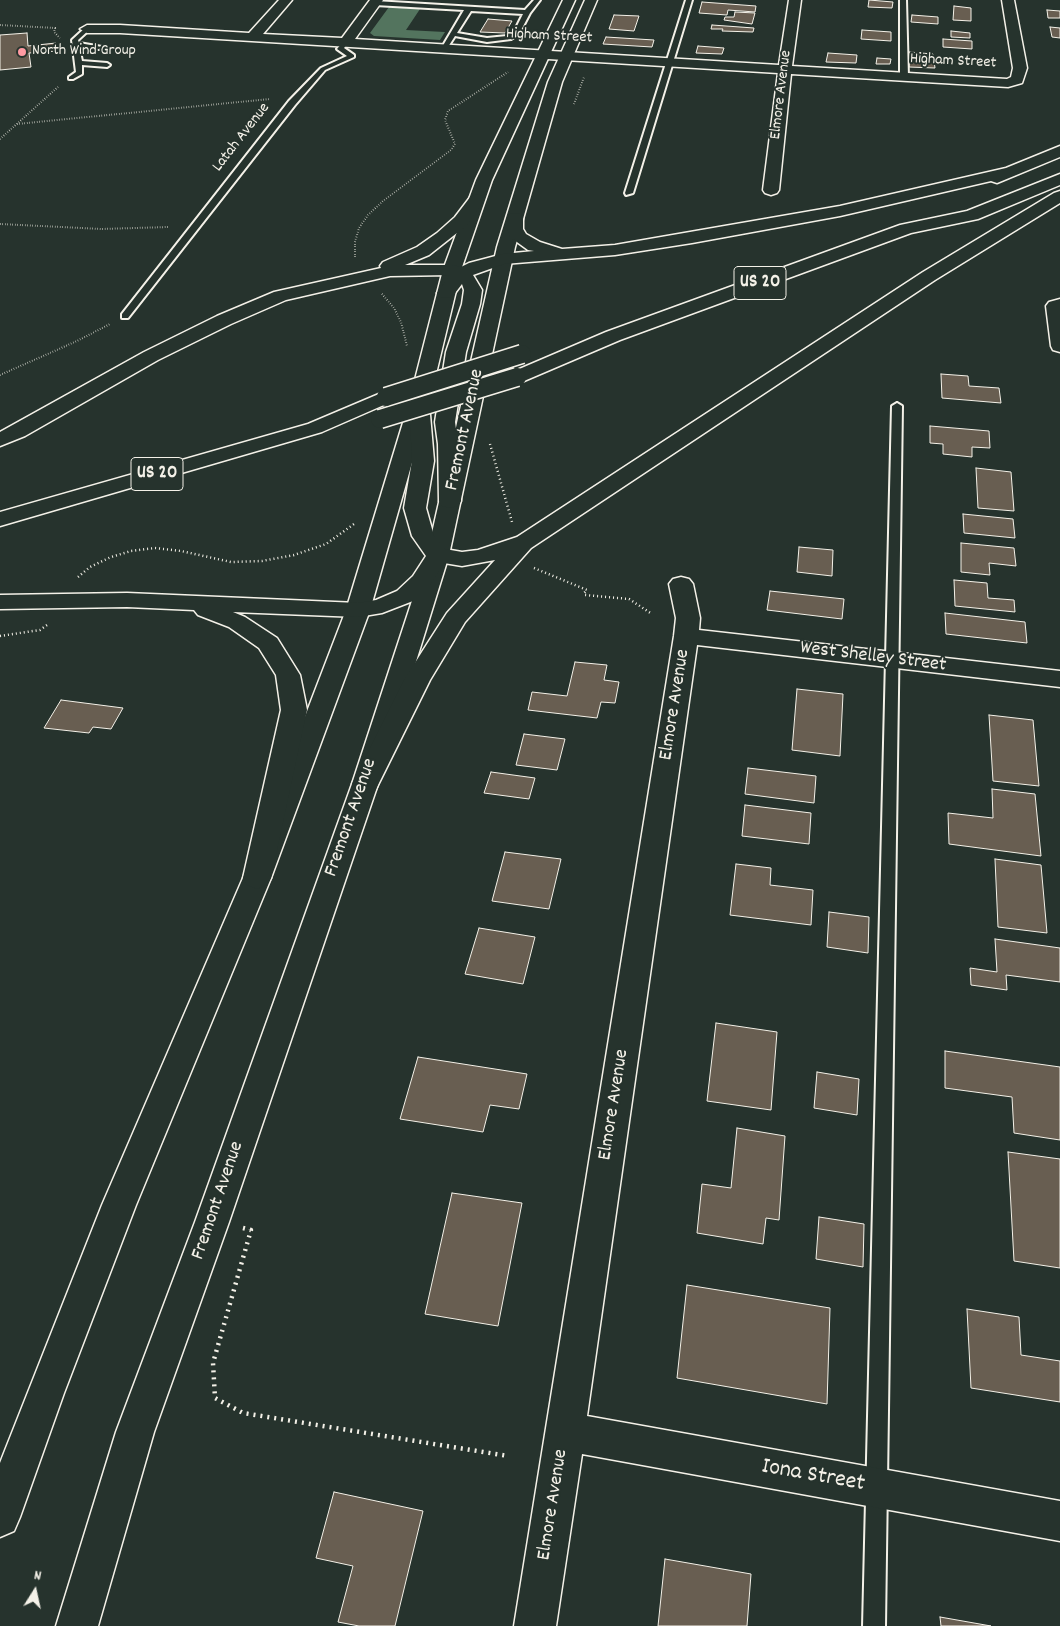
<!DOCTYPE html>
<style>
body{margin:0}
#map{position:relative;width:1060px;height:1626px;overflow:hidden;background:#26332d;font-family:Dekko,sans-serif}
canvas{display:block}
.north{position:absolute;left:10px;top:1566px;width:50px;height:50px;-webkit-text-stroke:4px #26332d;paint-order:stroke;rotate:10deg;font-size:14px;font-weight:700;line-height:20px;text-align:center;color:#f4f1e8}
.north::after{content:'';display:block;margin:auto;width:18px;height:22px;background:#f4f1e8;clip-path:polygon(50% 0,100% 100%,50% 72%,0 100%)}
</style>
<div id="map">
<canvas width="1060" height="1626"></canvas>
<div class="north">N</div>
</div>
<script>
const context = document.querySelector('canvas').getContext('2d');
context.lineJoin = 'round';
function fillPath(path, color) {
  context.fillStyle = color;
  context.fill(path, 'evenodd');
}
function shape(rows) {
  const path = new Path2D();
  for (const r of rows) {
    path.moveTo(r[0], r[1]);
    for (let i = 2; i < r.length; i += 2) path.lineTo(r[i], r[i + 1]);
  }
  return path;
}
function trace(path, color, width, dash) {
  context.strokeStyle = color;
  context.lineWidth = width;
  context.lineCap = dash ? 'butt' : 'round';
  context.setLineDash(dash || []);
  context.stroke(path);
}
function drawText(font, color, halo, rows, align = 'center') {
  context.font = font + ' Dekko,sans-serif';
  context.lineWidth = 4;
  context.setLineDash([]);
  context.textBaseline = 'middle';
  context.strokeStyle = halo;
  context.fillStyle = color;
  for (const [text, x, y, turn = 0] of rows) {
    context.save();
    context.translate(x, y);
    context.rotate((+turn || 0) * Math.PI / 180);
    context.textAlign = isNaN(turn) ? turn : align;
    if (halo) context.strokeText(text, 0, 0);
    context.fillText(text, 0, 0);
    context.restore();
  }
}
const green = shape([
 [389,7,420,9,406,30,445,32,440,40,374,36,370,33]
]);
const building = shape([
 [869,0,893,2,892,8,868,7,869,0],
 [702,2,756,6,755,12,728,10,727,15,699,13,702,2],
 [954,6,971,8,971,21,953,20,954,6],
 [1047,10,1060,11,1060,18,1048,18,1047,10],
 [735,12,755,13,752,24,724,20,725,17,734,17,735,12],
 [614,15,639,16,634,31,609,29,614,15],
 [912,15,938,17,938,24,911,22,912,15],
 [488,19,512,21,505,33,480,32,488,19],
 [712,25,754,28,753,32,722,31,723,29,711,29,712,25],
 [1050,27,1060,28,1060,38,1052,37,1050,27],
 [862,30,891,32,891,41,861,39,862,30],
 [951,31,970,33,970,38,951,37,951,31],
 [27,33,28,46,56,43,57,51,29,53,31,67,0,70,0,35,27,33],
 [606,37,654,40,652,47,603,44,606,37],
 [943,39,972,41,972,49,943,47,943,39],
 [698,46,724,48,722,54,696,53,698,46],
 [909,52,933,54,935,68,909,67,909,52],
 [828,53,857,55,856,63,826,62,828,53],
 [877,58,891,59,890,64,876,64,877,58],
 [941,374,968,376,969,386,999,388,1001,403,942,398,941,374],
 [930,426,989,431,990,448,972,447,972,457,943,454,943,444,930,443,930,426],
 [976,468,1011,472,1014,511,978,508,976,468],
 [963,514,1013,519,1015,538,964,533,963,514],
 [961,543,1014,548,1016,566,989,563,990,575,961,572,961,543],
 [799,547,833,550,832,576,797,572,799,547],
 [954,580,987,583,988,598,1014,600,1015,612,955,606,954,580],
 [770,591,844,599,842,619,767,610,770,591],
 [945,613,1025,622,1027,643,946,634,945,613],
 [575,662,607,665,604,680,619,682,615,703,601,702,597,718,528,710,532,692,567,696,575,662],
 [797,689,843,694,840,756,792,750,797,689],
 [61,700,123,708,111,729,93,727,89,733,44,728,61,700],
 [989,715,1033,720,1039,786,993,781,989,715],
 [524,734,565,739,557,770,516,765,524,734],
 [748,768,816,776,814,803,745,794,748,768],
 [491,772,535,778,529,799,484,793,491,772],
 [992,789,1035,794,1041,856,949,844,948,813,993,818,992,789],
 [745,805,811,813,809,844,742,836,745,805],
 [505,852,561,859,549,909,492,901,505,852],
 [995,859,1041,865,1047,933,998,927,995,859],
 [736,864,771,868,770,885,813,890,811,925,730,915,736,864],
 [829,912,869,917,868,953,827,947,829,912],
 [479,928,535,937,523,984,465,974,479,928],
 [995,939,1060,948,1060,982,1006,975,1007,990,971,985,970,968,997,972,995,939],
 [716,1023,777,1032,771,1110,707,1101,716,1023],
 [945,1051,1060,1067,1060,1140,1014,1133,1012,1097,945,1088,945,1051],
 [418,1057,527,1074,519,1109,490,1105,483,1132,400,1119,418,1057],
 [817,1072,859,1079,857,1115,814,1108,817,1072],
 [737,1128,785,1136,779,1220,766,1218,763,1244,697,1233,702,1184,731,1188,737,1128],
 [1008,1152,1060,1159,1060,1268,1014,1261,1008,1152],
 [452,1193,522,1203,498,1326,425,1314,452,1193],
 [819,1217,864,1224,863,1267,816,1259,819,1217],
 [687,1285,830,1308,827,1404,677,1378,687,1285],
 [967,1309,1019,1317,1021,1355,1060,1361,1060,1402,971,1388,967,1309],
 [334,1492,423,1511,395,1626,359,1626,338,1622,353,1566,316,1558,334,1492],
 [665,1559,751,1574,747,1626,658,1626,665,1559],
 [940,1617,991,1626,941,1626,940,1617]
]);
const pathFar2 = shape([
 [0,25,55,28,54,32,60,38],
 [574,104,584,77],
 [17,124,270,99],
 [0,139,58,87],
 [0,224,101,229,169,227],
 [355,257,355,242,359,228,368,215,383,201,451,150,455,144,445,120,448,111,508,72],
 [382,294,394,308,401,322,407,346],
 [0,375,77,341,110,324]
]);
const pathFar1 = shape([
 [490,444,512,522],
 [534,568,587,590,584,593,585,595,629,599,652,614],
 [78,577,90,567,111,557,131,551,155,548,181,551,231,562,262,561,294,555,326,544,354,524],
 [0,636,40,630,47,625]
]);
const path = shape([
 [243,1228,251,1230,213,1363,215,1398,243,1413,508,1456]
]);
const lane = shape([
 [534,0,540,0,530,13,519,34,511,39,487,42,455,36,446,50,444,51,441,49,464,10,375,5,372,3,375,1,525,10,534,0],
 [471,11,523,14,514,32,507,36,487,38,457,33,471,11],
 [686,0,692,0,633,193,626,195,625,193,686,0],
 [900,0,906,0,908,77,904,79,900,77,900,0],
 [85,28,90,29,78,40,79,43,102,47,99,49,79,47,82,61,107,63,110,65,107,67,82,65,82,74,73,79,69,79,69,77,76,72,72,40,85,28],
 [343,42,347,42,348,43,344,48,354,55,354,57,325,70,295,105,128,318,122,318,122,314,289,101,321,68,347,56,337,49,343,42],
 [897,403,902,406,885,1626,863,1626,892,406,897,403]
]);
const street = shape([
 [279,0,292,0,263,34,342,38,370,0,383,0,355,39,779,65,789,0,801,0,792,66,1007,79,1011,77,1013,68,1002,0,1014,0,1027,68,1022,83,1008,87,791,74,779,190,777,193,771,195,765,193,763,190,778,73,120,33,87,33,80,29,87,25,120,25,249,33,279,0],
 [1060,299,1060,352,1053,350,1051,346,1046,306,1049,302,1060,299],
 [681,577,689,579,693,584,700,618,699,630,1060,671,1060,687,697,645,587,1416,1060,1501,1060,1541,582,1454,556,1626,514,1626,674,636,676,618,669,584,673,579,681,577]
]);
const secondary = shape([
 [563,0,575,0,492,180,461,270,429,403,370,610,271,878,136,1205,64,1393,20,1517,14,1531,0,1537,0,1463,102,1205,243,878,346,610,409,403,443,270,476,180,563,0],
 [585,0,597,0,562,82,515,247,449,555,378,784,229,1222,154,1432,98,1626,56,1626,116,1432,195,1222,352,784,427,555,497,247,548,82,585,0]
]);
const highway = shape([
 [1060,146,1060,157,997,183,991,181,840,216,692,243,615,255,504,264,473,275,482,290,480,304,466,352,455,422,458,444,461,501,458,506,450,508,442,506,439,501,438,444,435,422,446,352,462,304,464,290,462,284,452,297,446,298,440,297,437,293,450,275,390,276,286,300,231,324,158,360,25,436,0,446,0,432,144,352,217,316,274,292,381,268,380,266,383,262,417,247,437,233,455,217,471,196,477,194,483,196,485,199,467,225,429,255,405,265,452,265,461,267,469,263,503,254,534,251,528,250,510,237,507,229,507,218,509,214,515,213,521,214,523,218,523,229,526,234,540,242,562,249,615,245,840,206,1006,168,1060,146],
 [1060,174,1060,185,978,219,911,233,620,340,524,381,517,383,510,381,507,377,510,373,606,332,900,225,967,211,1060,174],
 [1060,191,1060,203,935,280,531,548,465,622,430,680,375,791,365,793,355,791,352,784,404,680,447,613,495,560,462,566,444,563,430,585,413,601,382,613,358,617,233,612,245,617,277,638,300,675,307,710,271,878,267,885,257,889,247,885,243,878,281,710,276,675,259,648,229,627,198,615,194,610,127,607,0,609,0,595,127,593,358,603,376,600,397,591,413,576,426,556,412,536,404,508,412,461,409,403,412,399,419,397,426,399,429,403,434,461,426,508,434,536,445,549,462,552,478,550,517,537,923,272,1054,193,1060,191],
 [386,391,393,393,396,397,393,401,322,432,0,526,0,512,308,424,386,391]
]);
const highwayBridge = shape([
 [386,397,522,354],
 [380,419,517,377]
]);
const markers = [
 [22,52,5,"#ff9aa2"]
];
const farStreetnames = [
 ["Higham Street",549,37,3],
 ["Higham Street",953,62,3],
 ["Elmore Avenue",782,95,-83],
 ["Latah Avenue",242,138,-52]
];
const farPoinames = [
 ["North Wind Group",32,52]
];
const shields = [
 [760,283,52],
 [157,474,52]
];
const shieldNames = [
 ["US 20",760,283],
 ["US 20",157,474]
];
const streetNames = [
 ["Fremont Avenue",466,430,-78],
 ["West Shelley Street",873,658,7],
 ["Elmore Avenue",676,705,-81],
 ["Fremont Avenue",352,818,-71],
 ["Elmore Avenue",615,1105,-81],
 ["Fremont Avenue",219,1201,-71],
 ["Elmore Avenue",554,1505,-81]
];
const nearStreetnames = [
 ["Iona Street",813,1477,10]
];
fillPath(green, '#53745e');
fillPath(building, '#685e51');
trace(building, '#f4f1e8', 1);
trace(lane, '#f4f1e8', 4);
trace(street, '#f4f1e8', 3);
trace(secondary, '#f4f1e8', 3);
trace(highway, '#f4f1e8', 3);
trace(pathFar2, '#f4f1e8', 2, [0.5, 2]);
trace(pathFar1, '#f4f1e8', 2.5, [1, 3]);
trace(path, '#f4f1e8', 4.5, [2, 5]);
fillPath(lane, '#26332d');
fillPath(street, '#26332d');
fillPath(secondary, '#26332d');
fillPath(highway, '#26332d');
trace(highwayBridge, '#f4f1e8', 21, []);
trace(highwayBridge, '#26332d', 18);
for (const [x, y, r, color] of markers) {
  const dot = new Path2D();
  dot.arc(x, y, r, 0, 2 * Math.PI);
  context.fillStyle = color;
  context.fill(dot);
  trace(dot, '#26332d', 2);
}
drawText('16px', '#f4f1e8', '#26332d', farStreetnames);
drawText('16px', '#f4f1e8', '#26332d', farPoinames, 'left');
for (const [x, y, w] of shields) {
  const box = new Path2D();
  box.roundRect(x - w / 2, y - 16.5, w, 33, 4);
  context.fillStyle = '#26332d';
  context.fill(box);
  trace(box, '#f4f1e8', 1);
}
drawText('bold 19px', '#f4f1e8', null, shieldNames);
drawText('20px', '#f4f1e8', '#26332d', streetNames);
drawText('24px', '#f4f1e8', '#26332d', nearStreetnames);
</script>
